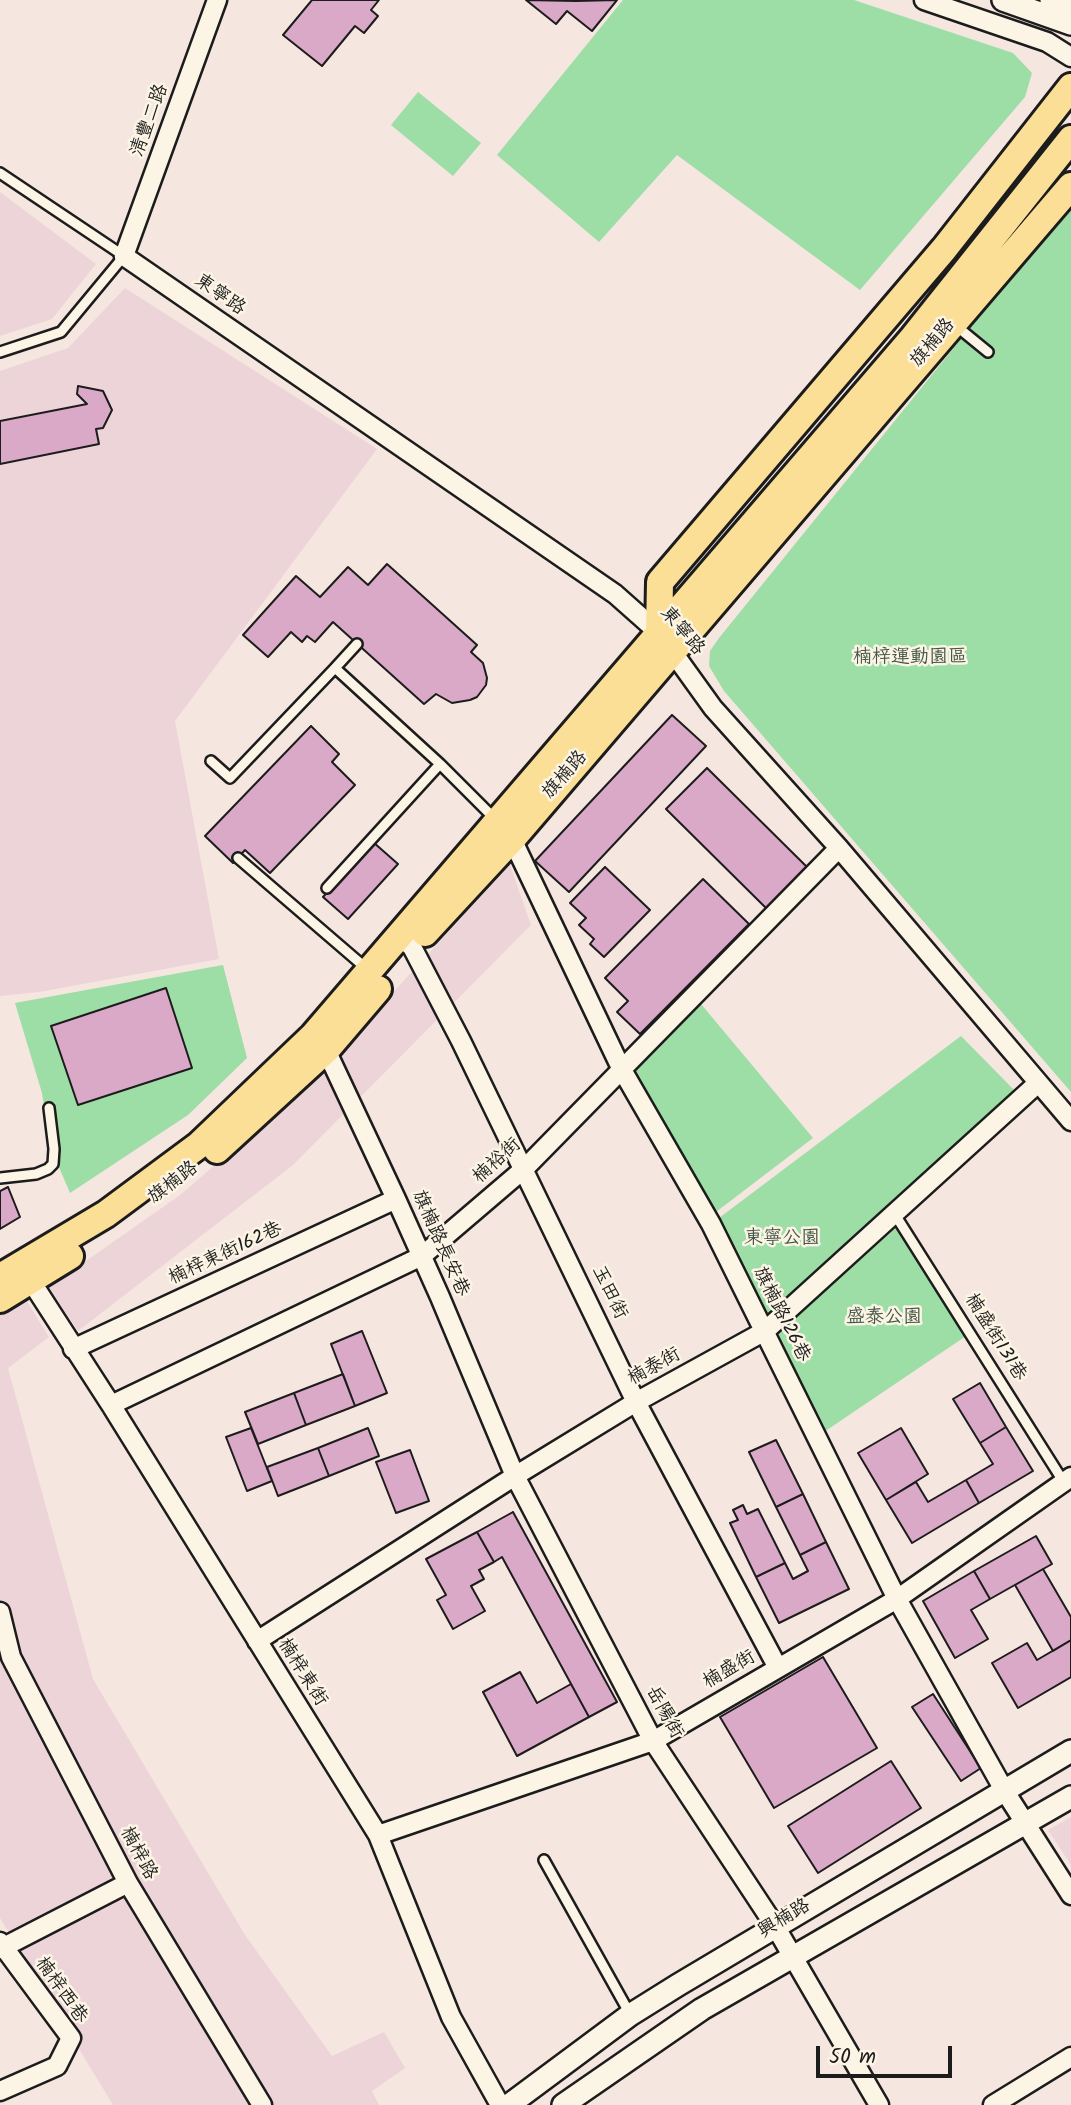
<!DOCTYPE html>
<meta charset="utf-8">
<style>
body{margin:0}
#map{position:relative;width:1071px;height:2105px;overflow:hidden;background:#f5e6df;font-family:Kalam,sans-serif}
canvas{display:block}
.scale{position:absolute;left:816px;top:2046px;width:136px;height:32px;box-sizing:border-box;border:4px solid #1c1c1c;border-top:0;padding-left:9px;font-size:21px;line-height:24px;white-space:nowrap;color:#1c1c1c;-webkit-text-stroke:5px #fcf5e5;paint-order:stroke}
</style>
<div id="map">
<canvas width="1071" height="2105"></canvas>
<div class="scale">50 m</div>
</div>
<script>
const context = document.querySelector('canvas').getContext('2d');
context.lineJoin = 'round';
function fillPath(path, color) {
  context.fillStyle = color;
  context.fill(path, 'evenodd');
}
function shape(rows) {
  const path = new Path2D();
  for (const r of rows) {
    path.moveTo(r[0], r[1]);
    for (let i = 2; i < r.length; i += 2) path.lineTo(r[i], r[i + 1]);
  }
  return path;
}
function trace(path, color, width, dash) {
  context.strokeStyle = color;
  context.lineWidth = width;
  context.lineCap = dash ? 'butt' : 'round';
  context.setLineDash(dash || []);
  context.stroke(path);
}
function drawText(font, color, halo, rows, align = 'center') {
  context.font = font + ' Kalam,"LXGW WenKai TC",sans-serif';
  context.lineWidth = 5;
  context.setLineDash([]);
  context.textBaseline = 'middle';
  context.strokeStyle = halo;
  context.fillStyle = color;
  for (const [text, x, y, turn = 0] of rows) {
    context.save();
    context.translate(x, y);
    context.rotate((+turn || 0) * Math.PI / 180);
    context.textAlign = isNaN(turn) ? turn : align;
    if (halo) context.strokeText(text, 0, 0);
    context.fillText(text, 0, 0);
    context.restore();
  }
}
const built = shape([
 [0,192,96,264,52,319,0,336],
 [125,288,377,449,175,721,219,959,39,992,0,996,0,371,68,348],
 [510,865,531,925,293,1165,78,1331,49,1287,180,1195,305,1088],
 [25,1298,49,1337,8,1368,93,1679,245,1935,332,2056,384,2032,405,2068,372,2091,379,2105,113,2105,0,1918,0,1313],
 [1071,1817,1071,1865,1048,1830]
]);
const green = shape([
 [623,0,854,0,1013,53,1032,73,1025,97,860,290,677,155,599,242,497,155],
 [418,92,481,143,453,176,391,125],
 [1071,203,1071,1092,724,691,709,666,710,651,719,638],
 [223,965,247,1058,188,1115,70,1193,50,1146,42,1093,15,1003],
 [696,998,813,1138,712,1215,628,1069],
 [961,1036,1019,1095,765,1331,711,1224],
 [897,1227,966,1336,821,1434,773,1337]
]);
const building = shape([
 [312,0,379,0,371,10,378,16,364,33,355,26,322,66,283,35,312,0],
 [526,0,576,1,617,0,592,31,567,11,556,24,526,0],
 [78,386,103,391,112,410,103,428,96,429,99,444,0,464,0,421,87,404,77,394,78,386],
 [387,564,477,645,471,652,483,663,487,678,486,685,477,697,470,700,452,703,436,694,424,704,333,622,315,642,307,636,302,642,291,632,268,657,243,635,296,576,320,597,348,567,368,585,387,564],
 [672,715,706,746,569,892,535,861,672,715],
 [311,726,339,754,332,762,355,785,270,873,245,850,233,863,205,836,311,726],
 [707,768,809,869,768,910,666,809,707,768],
 [373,842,398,864,348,919,323,897,373,842],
 [605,867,650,910,604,957,590,944,594,939,579,925,586,918,570,903,605,867],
 [703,879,749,924,640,1034,617,1012,628,1001,605,978,703,879],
 [166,988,192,1068,78,1105,51,1026,166,988],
 [8,1187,20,1217,0,1229,0,1191,8,1187],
 [362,1331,387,1393,355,1406,331,1344,362,1331],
 [343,1374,355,1406,306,1425,294,1393,343,1374],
 [980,1383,1006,1427,980,1443,953,1399,980,1383],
 [294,1393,306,1425,258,1444,245,1412,294,1393],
 [1006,1427,1033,1471,979,1503,966,1480,993,1464,980,1443,1006,1427],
 [251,1428,272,1481,247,1491,226,1437,251,1428],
 [368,1428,379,1456,329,1476,318,1448,368,1428],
 [901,1428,928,1474,886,1500,858,1453,901,1428],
 [776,1440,803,1494,776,1507,749,1452,776,1440],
 [318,1448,329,1476,278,1496,267,1467,318,1448],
 [410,1450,429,1501,396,1513,376,1462,410,1450],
 [966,1480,979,1503,912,1543,886,1500,916,1482,928,1502,966,1480],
 [803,1494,826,1542,800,1555,776,1507,803,1494],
 [743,1505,747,1514,758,1509,785,1563,756,1577,730,1523,738,1520,733,1510,743,1505],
 [513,1512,617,1702,589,1717,502,1557,494,1562,477,1532,513,1512],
 [477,1532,494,1562,479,1570,484,1579,471,1586,485,1611,453,1629,437,1600,446,1595,426,1559,477,1532],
 [1036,1536,1052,1564,990,1599,974,1571,1036,1536],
 [826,1542,849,1589,779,1623,756,1577,785,1563,793,1579,808,1571,800,1555,826,1542],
 [1043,1569,1071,1617,1071,1640,1053,1651,1015,1585,1043,1569],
 [974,1571,990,1599,971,1610,988,1639,955,1658,923,1601,974,1571],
 [1071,1640,1071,1677,1018,1708,992,1663,1027,1643,1037,1660,1071,1640],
 [823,1657,877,1748,774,1808,720,1717,823,1657],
 [520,1672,537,1703,571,1684,589,1717,517,1756,483,1692,520,1672],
 [933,1694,981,1768,961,1781,912,1707,933,1694],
 [891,1761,921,1808,818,1873,788,1826,891,1761]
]);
const service = shape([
 [0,173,124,256,61,332,0,352],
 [955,325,988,352],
 [335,668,357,644],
 [211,761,230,778,335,668,440,764,494,818],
 [238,858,367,969],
 [327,888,440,764],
 [0,1178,36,1174,48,1169,53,1164,54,1149,49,1108],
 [894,1213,1063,1481],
 [544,1860,630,2014]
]);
const minor = shape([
 [217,0,124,256,615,594,659,633,713,708,839,848,1071,1121],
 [924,0,1047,42,1071,57],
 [507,833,512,839,621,1068,711,1224,897,1599,1004,1790,1071,1895],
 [400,936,412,947,461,1041,636,1402,778,1668],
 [320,1044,326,1050,396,1199,440,1297,515,1476,653,1741,775,1926,879,2105],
 [31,1281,111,1405,378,1835,451,2017,500,2105],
 [73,1349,396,1199],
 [111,1405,422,1256,525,1168,839,848],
 [0,1612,11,1657,128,1883,262,2105],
 [257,1641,515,1476,636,1402,765,1331,1038,1083],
 [378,1835,653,1741,897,1599,1071,1477],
 [0,1942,71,2038,57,2066,0,2091],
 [0,1949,128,1883],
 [993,2105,1071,2057]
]);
const tertiary = shape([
 [1003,0,1071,24],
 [1051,0,1071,7],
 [509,2105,630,2015,678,1985,1071,1751],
 [563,2105,702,2009,1071,1797]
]);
const primary = shape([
 [659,633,660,582,944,249,1071,87],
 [425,933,512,839,1071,186],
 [217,1150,326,1050,378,989],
 [0,1277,106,1214,199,1145,313,1036,911,340,1071,139],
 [0,1299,70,1256]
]);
const streetNames = [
 ["清豐二路",151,121,-70],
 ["東寧路",219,296,35],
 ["旗楠路",934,344,-50],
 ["東寧路",681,632,50],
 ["旗楠路",566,776,-49],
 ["楠裕街",498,1162,-42],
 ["旗楠路",174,1184,-37],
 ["旗楠路長安巷",439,1244,66],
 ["楠梓東街162巷",226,1255,-25],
 ["玉田街",608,1293,64],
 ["旗楠路126巷",780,1315,63],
 ["楠盛街131巷",994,1338,58],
 ["楠泰街",655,1368,-29],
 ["楠盛街",730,1671,-30],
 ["楠梓東街",301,1673,58],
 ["岳陽街",663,1713,61],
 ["楠梓路",137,1854,62],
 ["興楠路",785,1920,-31],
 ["楠梓西巷",60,1991,55]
];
const parkNames = [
 ["楠梓運動園區",910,659],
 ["東寧公園",782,1240],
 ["盛泰公園",884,1319]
];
fillPath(built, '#edd4d8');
fillPath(green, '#9ddda6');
fillPath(building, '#daa9c8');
trace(building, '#1c1c1c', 2);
trace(service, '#1c1c1c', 14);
trace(minor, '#1c1c1c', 23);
trace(tertiary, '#1c1c1c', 26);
trace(primary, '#1c1c1c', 32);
trace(service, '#fcf5e5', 9);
trace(minor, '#fcf5e5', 18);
trace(tertiary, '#fcf5e5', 21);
trace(primary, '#fbdf96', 26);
drawText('19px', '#1c1c1c', '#fcf5e5', streetNames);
drawText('19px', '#435645', '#fcf5e5', parkNames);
</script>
